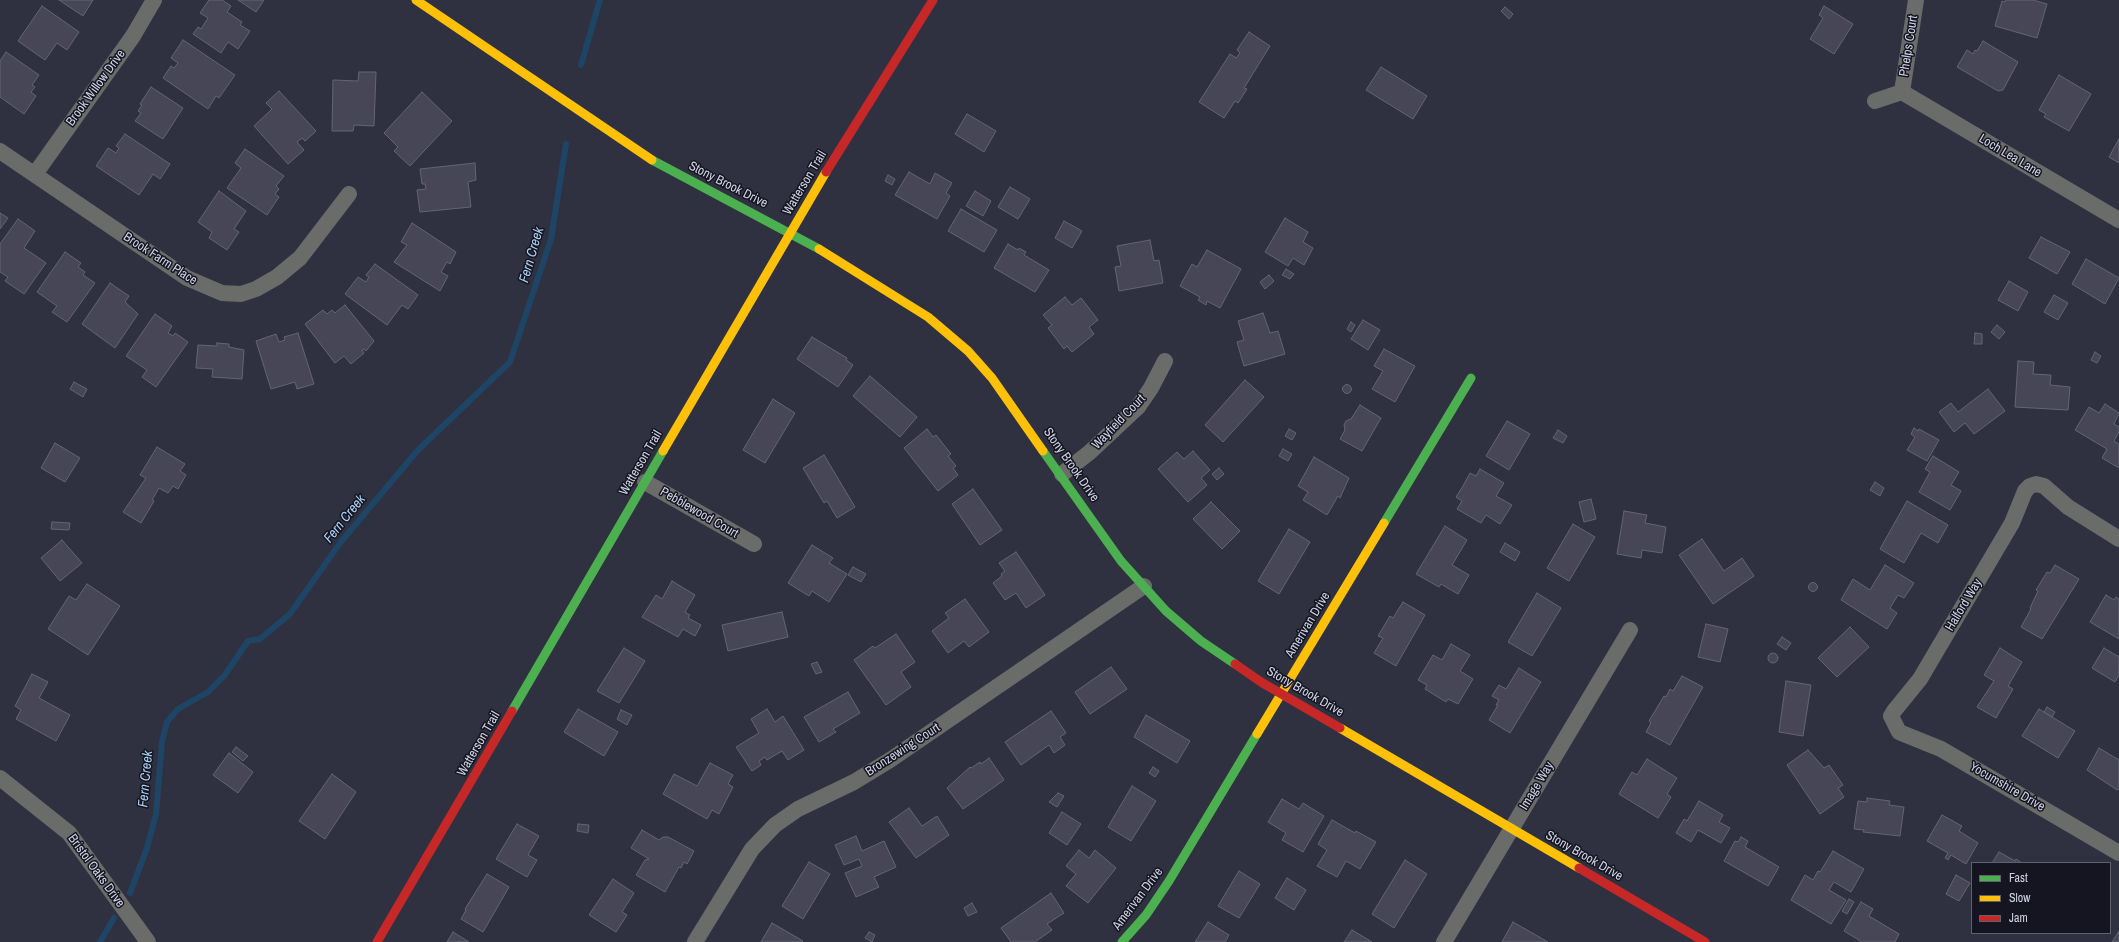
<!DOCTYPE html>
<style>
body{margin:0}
#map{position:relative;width:2119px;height:942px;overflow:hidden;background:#303140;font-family:"Archivo Narrow",sans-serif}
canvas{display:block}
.legend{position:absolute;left:1971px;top:862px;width:140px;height:72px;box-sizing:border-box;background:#151521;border:1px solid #60616f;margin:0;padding:5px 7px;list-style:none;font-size:12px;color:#d1d3e5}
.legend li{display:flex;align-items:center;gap:8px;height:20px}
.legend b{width:20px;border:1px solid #60616f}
</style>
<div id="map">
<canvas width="2119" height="942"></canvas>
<ul class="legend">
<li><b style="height:5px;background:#4caf50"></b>Fast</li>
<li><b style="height:5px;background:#ffc107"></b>Slow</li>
<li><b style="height:5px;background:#c62828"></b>Jam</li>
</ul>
</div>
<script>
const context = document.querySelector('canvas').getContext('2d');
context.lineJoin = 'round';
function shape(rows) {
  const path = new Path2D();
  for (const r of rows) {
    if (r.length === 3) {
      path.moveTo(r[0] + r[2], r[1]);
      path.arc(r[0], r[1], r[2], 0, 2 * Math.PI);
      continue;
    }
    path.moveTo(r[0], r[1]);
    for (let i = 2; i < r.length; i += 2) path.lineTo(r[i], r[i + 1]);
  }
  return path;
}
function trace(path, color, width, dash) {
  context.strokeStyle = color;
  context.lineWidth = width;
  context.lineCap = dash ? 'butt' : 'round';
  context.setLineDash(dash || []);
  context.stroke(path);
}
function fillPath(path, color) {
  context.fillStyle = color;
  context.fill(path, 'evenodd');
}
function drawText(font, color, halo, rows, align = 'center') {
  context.font = font + ' "Archivo Narrow",sans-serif';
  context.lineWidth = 3;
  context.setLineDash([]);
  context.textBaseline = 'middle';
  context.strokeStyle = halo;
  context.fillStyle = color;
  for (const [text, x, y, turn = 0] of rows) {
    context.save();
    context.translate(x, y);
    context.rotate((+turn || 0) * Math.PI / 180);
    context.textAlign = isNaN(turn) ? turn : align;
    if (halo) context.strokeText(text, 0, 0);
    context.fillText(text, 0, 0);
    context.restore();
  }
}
const stream = shape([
 [581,65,600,0],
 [130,893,147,848,156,814,162,742,167,722,178,709,208,692,224,676,248,641,260,639,290,614,340,543,418,450,510,362,551,239,566,144],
 [100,942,114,918]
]);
const building = shape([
 [59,0,93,0,83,16,59,0],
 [209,0,222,0,231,6,227,12,242,22,240,25,250,31,238,49,228,42,221,53,193,34,198,27,201,29,208,18,200,13,209,0],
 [238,0,264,0,256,12,238,0],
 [2006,0,2033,0,2047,4,2037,38,1995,26,2002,1,2005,2,2006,0],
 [42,6,79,32,67,50,57,43,45,60,18,41,42,6],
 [1824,6,1853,24,1834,54,1810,39,1823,18,1819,15,1824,6],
 [1505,7,1513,14,1509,19,1501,11,1505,7],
 [1249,32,1270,46,1244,88,1247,89,1238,103,1235,101,1224,118,1199,102,1230,54,1236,58,1240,53,1237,50,1249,32],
 [183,40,235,75,219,98,216,96,208,109,163,78,171,66,174,68,178,63,171,58,183,40],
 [1983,41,2018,62,2003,90,1998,91,1957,67,1967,50,1973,54,1975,50,1977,51,1983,41],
 [6,52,39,75,32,85,35,87,31,92,36,96,24,114,0,97,0,61,6,52],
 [1381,67,1427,96,1413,119,1366,90,1381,67],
 [359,72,376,72,374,126,354,125,353,131,332,131,333,80,358,81,359,72],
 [2059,75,2091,94,2069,131,2044,117,2046,114,2039,110,2059,75],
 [151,87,183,108,163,139,135,121,141,113,138,111,142,105,140,104,151,87],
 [279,91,316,131,305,141,302,138,297,142,304,150,288,164,254,126,272,109,266,103,279,91],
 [422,92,452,121,410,166,394,151,398,147,384,133,422,92],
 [967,114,996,131,984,152,955,134,967,114],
 [125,134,170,164,160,179,153,174,139,195,96,166,108,148,116,153,119,148,116,146,125,134],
 [2119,139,2119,163,2109,157,2119,139],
 [245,149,284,176,276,186,279,189,275,194,279,197,267,215,227,188,241,168,235,163,245,149],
 [475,163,476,180,468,182,471,207,420,212,417,190,426,189,425,184,422,184,420,169,475,163],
 [909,172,930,184,935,173,952,183,946,193,950,196,937,219,895,195,909,172],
 [888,175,895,179,892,185,885,181,888,175],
 [1010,187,1030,199,1018,219,998,207,1010,187],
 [219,191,246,211,234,229,239,232,227,250,209,238,212,232,198,222,219,191],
 [975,191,991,201,983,216,966,206,975,191],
 [961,209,997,230,984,252,948,231,961,209],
 [0,213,8,218,0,229,0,213],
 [1285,218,1308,232,1303,242,1313,248,1304,265,1293,258,1288,266,1265,252,1285,218],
 [18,219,35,231,24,248,46,263,24,294,5,281,8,277,0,272,0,244,18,219],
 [1064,221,1082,231,1072,248,1055,238,1064,221],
 [412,223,456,252,450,264,447,262,441,272,448,276,440,291,394,262,407,245,401,242,412,223],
 [2041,237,2070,252,2057,274,2029,258,2041,237],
 [1150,240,1154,261,1159,260,1163,283,1119,291,1115,267,1121,266,1117,246,1150,240],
 [1008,244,1018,250,1019,248,1026,252,1024,255,1049,270,1035,292,994,268,1008,244],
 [1207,250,1241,269,1220,308,1207,301,1206,305,1198,300,1200,297,1180,286,1192,264,1197,267,1207,250],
 [65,252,81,263,78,267,85,272,83,275,95,283,67,322,52,312,57,306,37,292,65,252],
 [2086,259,2119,278,2105,304,2072,284,2086,259],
 [375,264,418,295,408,309,402,305,387,325,345,294,358,277,366,282,369,277,366,275,375,264],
 [1286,269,1294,274,1290,279,1282,275,1286,269],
 [1269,275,1274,281,1265,289,1260,282,1269,275],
 [2009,281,2028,292,2018,311,1998,300,2009,281],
 [110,283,129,296,125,302,138,314,115,348,82,324,110,283],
 [2054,295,2068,303,2058,320,2044,312,2054,295],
 [1065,297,1072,305,1081,298,1098,320,1089,327,1094,334,1072,352,1067,346,1064,349,1048,328,1052,325,1043,315,1065,297],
 [345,305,374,341,366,351,364,349,362,350,364,353,351,364,344,356,335,363,305,324,323,310,327,314,332,310,335,313,345,305],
 [1263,313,1270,333,1278,331,1285,354,1244,366,1237,342,1244,340,1238,321,1263,313],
 [155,314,172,326,168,333,173,336,175,333,188,342,156,387,142,377,147,370,126,356,155,314],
 [1363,320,1380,330,1368,350,1351,339,1363,320],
 [1351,322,1355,325,1351,332,1347,329,1351,322],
 [1997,325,2005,332,1999,339,1991,332,1997,325],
 [298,333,314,384,297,389,295,382,271,389,256,341,276,334,279,342,285,340,284,337,298,333],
 [1975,333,1982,334,1982,344,1974,344,1975,333],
 [812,337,847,358,846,360,853,365,838,387,797,359,812,337],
 [217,343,229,344,229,347,244,350,242,379,212,377,213,369,196,368,198,345,217,346,217,343],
 [1384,349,1415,366,1395,402,1372,389,1383,371,1374,366,1384,349],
 [2095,352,2101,356,2097,363,2091,360,2095,352],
 [2018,361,2034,362,2033,374,2051,375,2050,385,2070,387,2068,410,2015,407,2018,361],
 [870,376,917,417,900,437,853,396,870,376],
 [1245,380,1264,397,1223,442,1205,425,1245,380],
 [74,382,87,389,83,397,70,389,74,382],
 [1347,389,4.5],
 [1988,389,2005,411,1974,434,1965,423,1954,432,1939,412,1951,403,1958,412,1988,389],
 [773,399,795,413,765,463,743,450,773,399],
 [2105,404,2119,413,2114,424,2119,427,2119,432,2114,441,2119,444,2119,468,2102,458,2107,449,2075,430,2089,407,2099,413,2105,404],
 [1360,405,1381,418,1362,451,1340,439,1345,430,1344,425,1346,421,1351,419,1360,405],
 [1507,421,1530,434,1509,470,1486,456,1507,421],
 [1914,428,1918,431,1919,429,1939,440,1927,461,1907,450,1915,437,1911,434,1914,428],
 [927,429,933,437,936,435,951,454,948,456,956,466,953,468,958,475,938,491,904,448,927,429],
 [1289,429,1296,433,1292,440,1285,436,1289,429],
 [1558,430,1567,436,1563,443,1553,438,1558,430],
 [55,443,80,458,65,482,41,468,55,443],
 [157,447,185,464,180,471,186,475,178,489,173,486,168,493,159,488,152,500,154,501,141,523,123,512,146,478,140,475,157,447],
 [1283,449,1292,454,1288,461,1279,456,1283,449],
 [1193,451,1210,470,1201,478,1207,485,1188,502,1158,469,1177,452,1184,459,1193,451],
 [824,455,855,507,837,518,827,501,824,503,803,468,824,455],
 [1933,456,1959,472,1951,485,1961,491,1950,510,1919,492,1930,472,1925,469,1933,456],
 [1314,457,1349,478,1340,498,1338,496,1327,515,1303,500,1308,492,1298,486,1314,457],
 [1219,468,1224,474,1217,480,1212,474,1219,468],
 [1480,469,1504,483,1496,496,1512,505,1500,524,1486,515,1481,523,1457,509,1462,501,1456,497,1463,486,1470,473,1476,476,1480,469],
 [1875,482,1884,488,1880,496,1870,490,1875,482],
 [973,489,1002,530,980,545,952,504,973,489],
 [1591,499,1596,519,1584,522,1579,502,1591,499],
 [1907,501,1948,525,1938,543,1921,533,1904,563,1880,549,1907,501],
 [1211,502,1240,531,1222,549,1193,519,1211,502],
 [1624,511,1647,515,1645,523,1666,527,1662,553,1642,550,1641,558,1617,554,1624,511],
 [52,522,70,523,69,530,51,529,52,522],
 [1573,524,1595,537,1569,581,1547,568,1573,524],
 [1445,526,1467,540,1452,565,1469,575,1458,594,1441,584,1439,587,1416,574,1445,526],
 [1289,529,1310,542,1279,594,1258,581,1289,529],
 [1702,539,1724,571,1742,558,1754,576,1713,604,1679,555,1702,539],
 [62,540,82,563,60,581,41,558,62,540],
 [1505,543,1520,552,1515,561,1500,552,1505,543],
 [812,545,833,558,829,563,847,574,829,602,812,591,809,596,788,583,812,545],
 [1016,552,1045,595,1026,608,1016,593,1005,600,993,583,1002,576,1001,574,1005,571,999,563,1016,552],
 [1885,565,1914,583,1904,598,1898,595,1890,608,1897,613,1887,629,1841,600,1853,579,1870,590,1885,565],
 [2055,565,2079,579,2042,639,2021,627,2031,609,2030,608,2038,591,2036,590,2047,572,2050,573,2055,565],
 [853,567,866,574,861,582,848,575,853,567],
 [672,581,695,595,685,612,690,615,688,618,701,625,695,636,683,629,678,637,642,617,656,595,662,599,672,581],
 [1813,587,4.5],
 [87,584,120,606,88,655,48,629,69,596,76,600,87,584],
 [1537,593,1561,608,1532,656,1508,642,1537,593],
 [2106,595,2114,600,2116,597,2119,599,2119,639,2090,622,2106,595],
 [965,599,989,632,969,647,964,641,948,653,932,631,949,618,945,613,965,599],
 [1403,602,1425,615,1396,666,1374,653,1383,638,1378,636,1390,616,1393,618,1403,602],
 [782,612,788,637,728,651,722,625,782,612],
 [1706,624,1728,629,1720,662,1698,657,1706,624],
 [1850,627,1869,647,1837,677,1818,658,1850,627],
 [896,634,915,662,901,672,911,687,886,705,854,660,873,646,875,648,896,634],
 [1782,637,1791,643,1786,650,1777,644,1782,637],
 [1451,644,1470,655,1460,671,1473,679,1458,704,1448,699,1446,702,1425,689,1427,685,1418,680,1433,655,1442,660,1451,644],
 [624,648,645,661,619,703,597,691,624,648],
 [2000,648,2022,662,2008,686,2013,689,1996,718,1977,707,1994,681,1984,675,2000,648],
 [2104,648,2119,657,2119,675,2115,682,2092,668,2104,648],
 [1773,658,5],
 [817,662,822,672,816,674,811,664,817,662],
 [1111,667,1127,689,1090,714,1075,692,1111,667],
 [1519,668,1541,682,1510,733,1489,720,1498,705,1496,705,1499,700,1492,696,1499,685,1506,689,1519,668],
 [32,674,48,682,39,698,70,715,56,741,16,719,21,710,15,706,32,674],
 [1682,676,1703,687,1670,745,1646,732,1651,723,1649,721,1664,696,1666,697,1670,689,1673,691,1682,676],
 [1786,681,1811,685,1803,736,1779,732,1786,681],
 [848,692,860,713,833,729,836,732,819,742,804,717,848,692],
 [2047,707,2055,712,2052,717,2044,712,2047,707],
 [578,709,618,732,604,756,564,732,578,709],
 [767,709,775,722,783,716,804,750,788,760,782,751,767,760,765,757,759,761,761,765,752,771,736,747,759,733,751,719,767,709],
 [2039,709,2075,731,2058,758,2022,736,2039,709],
 [621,710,632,715,627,725,617,719,621,710],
 [1051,711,1066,733,1060,737,1065,745,1054,753,1049,745,1021,765,1005,742,1051,711],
 [1146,715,1190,741,1177,763,1134,737,1146,715],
 [236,747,248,756,243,761,232,752,236,747],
 [2099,748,2119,760,2119,789,2117,790,2087,770,2099,748],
 [1808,750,1824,768,1829,765,1843,785,1838,788,1844,797,1820,814,1787,765,1808,750],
 [229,753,253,772,238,793,213,775,229,753],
 [989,758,1004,780,963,809,947,788,970,767,971,768,980,762,981,764,989,758],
 [1647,759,1677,778,1667,794,1671,797,1658,818,1619,794,1632,772,1637,775,1647,759],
 [710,763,733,775,728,784,733,787,719,814,712,810,707,819,663,794,674,774,697,786,710,763],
 [1153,767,1159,771,1155,777,1149,773,1153,767],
 [332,774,356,792,325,839,299,821,332,774],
 [1132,786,1156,801,1131,841,1108,827,1132,786],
 [1058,793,1064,796,1057,807,1049,802,1058,793],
 [1867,798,1890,801,1889,805,1904,807,1900,836,1863,832,1864,830,1854,829,1858,801,1867,802,1867,798],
 [1282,799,1299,809,1303,803,1324,816,1303,852,1282,840,1286,833,1268,822,1282,799],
 [1699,801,1723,815,1719,822,1730,828,1721,843,1698,830,1691,842,1676,833,1684,819,1687,821,1699,801],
 [909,808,922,826,937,816,949,835,916,858,889,822,909,808],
 [1062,812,1081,824,1067,845,1049,833,1062,812],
 [1942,815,1962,826,1959,831,1978,843,1966,864,1951,855,1948,860,1947,859,1945,858,1948,853,1927,841,1942,815],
 [1332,820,1355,833,1356,831,1376,842,1360,869,1346,861,1337,877,1317,866,1327,850,1318,844,1332,820],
 [517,824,539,836,528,855,537,860,527,877,496,859,517,824],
 [578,824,589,825,588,833,577,831,578,824],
 [642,830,659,840,663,837,668,837,694,851,687,864,684,862,681,868,679,867,665,892,636,875,645,860,649,859,631,848,642,830],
 [856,836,862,851,884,841,896,867,874,877,879,887,856,897,845,873,862,866,859,859,844,865,835,845,856,836],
 [1741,837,1748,841,1745,847,1779,867,1768,886,1724,861,1735,841,1738,842,1741,837],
 [1079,850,1089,858,1095,850,1116,868,1088,903,1066,886,1076,874,1066,866,1079,850],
 [1833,851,1864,869,1851,892,1834,882,1829,890,1846,900,1831,924,1791,900,1805,875,1813,880,1818,871,1820,872,1833,851],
 [1999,852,2015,861,2016,859,2022,863,1992,863,1999,852],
 [1405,860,1427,874,1394,928,1372,914,1405,860],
 [809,862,830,874,803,919,782,906,809,862],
 [1239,871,1260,884,1239,918,1218,906,1239,871],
 [487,874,509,887,483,932,461,919,466,910,465,909,487,874],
 [1956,875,1970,883,1959,901,1946,894,1956,875],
 [1287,878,1306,890,1294,910,1275,898,1287,878],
 [613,879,634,893,622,912,627,915,616,932,589,915,613,879],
 [1051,893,1064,913,1047,924,1052,930,1035,942,1011,942,1001,928,1051,893],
 [1849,899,1854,902,1847,914,1842,911,1849,899],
 [1861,902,1873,909,1869,916,1899,934,1895,942,1862,942,1844,931,1861,902],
 [972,903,977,912,968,916,964,908,972,903],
 [1208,922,1229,935,1225,942,1195,942,1208,922],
 [1513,922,1548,942,1502,942,1513,922],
 [772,923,803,941,802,942,761,942,772,923],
 [1352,930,1372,942,1344,942,1352,930],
 [2119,931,2119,942,2112,942,2119,931],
 [453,932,469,942,447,942,453,932],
 [869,932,875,935,872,942,865,938,869,932]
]);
const street = shape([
 [1902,92,2119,220],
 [1902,92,1916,0],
 [1875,101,1902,92],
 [0,151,187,278,222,293,241,294,256,289,277,277,300,258,349,194],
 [35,174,133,36,154,0],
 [1062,474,1090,452,1138,407,1151,388,1165,361],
 [645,482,754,544],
 [2119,539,2068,507,2044,486,2036,484,2030,486,2025,491,2012,523,1920,679,1894,711,1891,716,1899,732,1941,749,2119,853],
 [0,778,69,833,148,942],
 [695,942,752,849,775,825,798,809,854,782,890,760,1144,586],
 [1444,942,1630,630]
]);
const fast = shape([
 [652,160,819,249],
 [1043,451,1121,561,1166,611,1201,641,1235,664],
 [1384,523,1471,378],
 [512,711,663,451],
 [1122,942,1146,915,1169,881,1257,734]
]);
const slow = shape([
 [416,0,652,160],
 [819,249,928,317,968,351,992,378,1043,451],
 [663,451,826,172],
 [1340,728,1579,868],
 [1257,734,1384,523]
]);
const jam = shape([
 [826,172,933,0],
 [1235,664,1261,682,1340,728],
 [1579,868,1705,942],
 [377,942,512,711]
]);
const streetNames = [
 ["Phelps Court",1909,46,-81],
 ["Brook Willow Drive",96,88,-54],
 ["Loch Lea Lane",2010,156,31],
 ["Watterson Trail",805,183,-59],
 ["Stony Brook Drive",728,185,27],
 ["Brook Farm Place",160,259,33],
 ["Wayfield Court",1119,422,-46],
 ["Watterson Trail",641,463,-60],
 ["Stony Brook Drive",1071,465,55],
 ["Pebblewood Court",699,513,30],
 ["Halford Way",1964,605,-59],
 ["Amerivan Drive",1308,625,-59],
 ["Stony Brook Drive",1305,692,30],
 ["Watterson Trail",479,744,-60],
 ["Bronzewing Court",903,750,-33],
 ["Image Way",1537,786,-59],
 ["Yocumshire Drive",2007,787,30],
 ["Stony Brook Drive",1584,856,30],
 ["Bristol Oaks Drive",96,871,54],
 ["Amerivan Drive",1138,899,-53]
];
const waterNames = [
 ["Fern Creek",532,255,-74],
 ["Fern Creek",345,519,-51],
 ["Fern Creek",146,779,-85]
];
trace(stream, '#1e4565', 6);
fillPath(building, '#464656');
trace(building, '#646573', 1);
trace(street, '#6a6c6a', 16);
trace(fast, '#4caf50', 9);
trace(slow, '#ffc107', 9);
trace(jam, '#c62828', 9);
drawText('13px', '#d1d3e5', '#151521', streetNames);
drawText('italic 14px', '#abd2f4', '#151521', waterNames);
</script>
